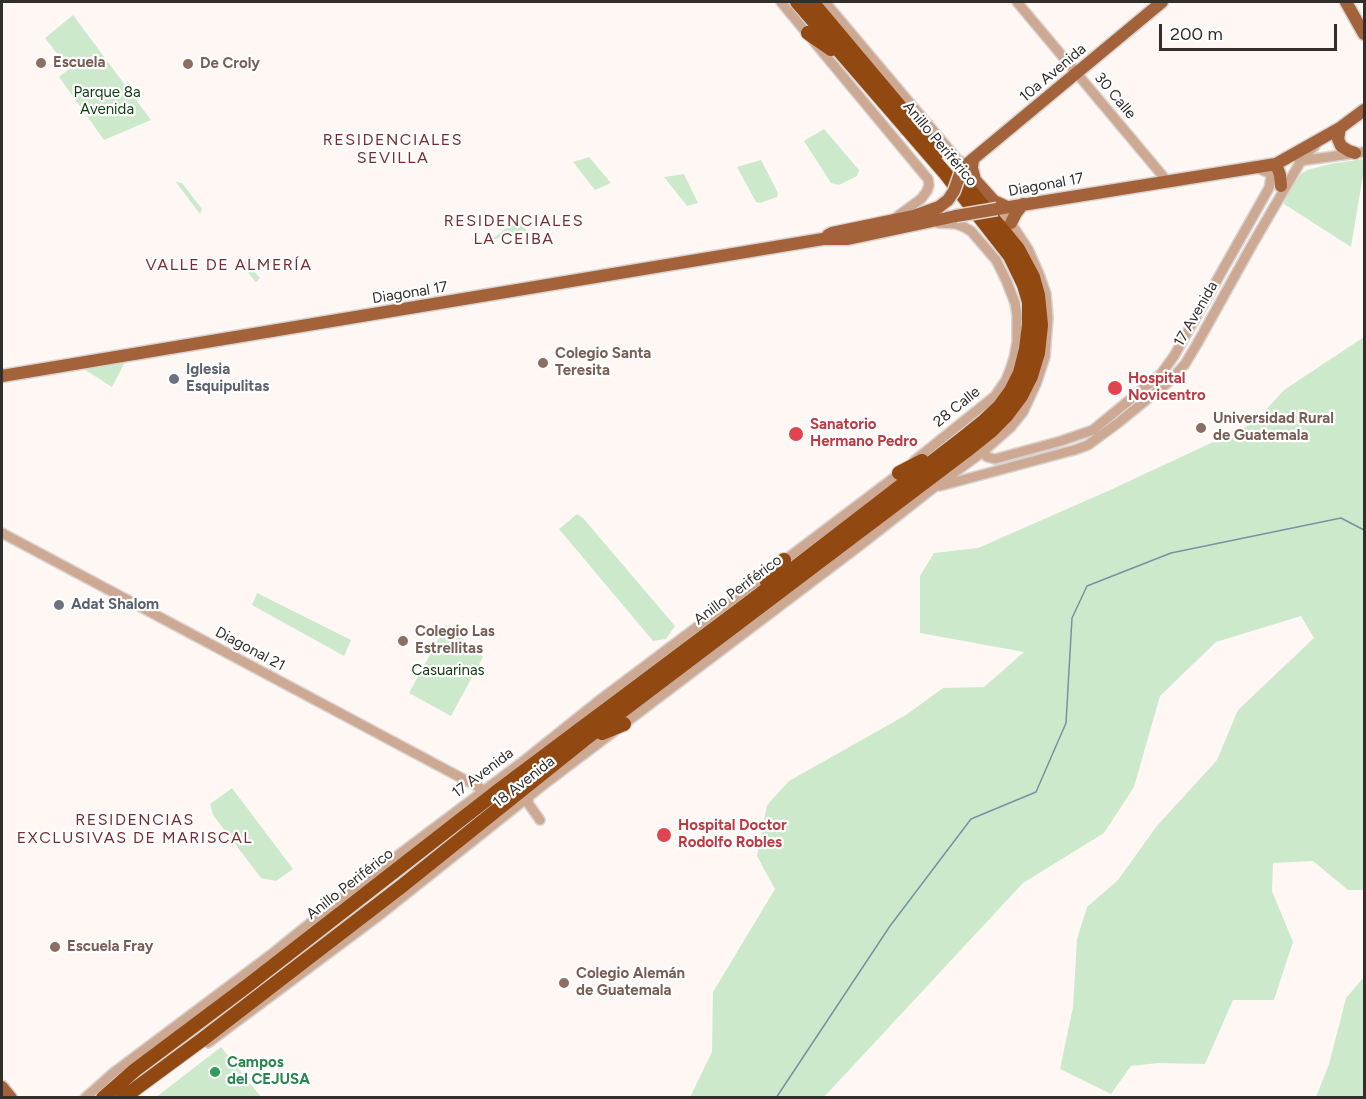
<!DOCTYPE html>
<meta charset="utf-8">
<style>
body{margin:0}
#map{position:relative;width:1366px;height:1099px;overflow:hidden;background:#fef7f4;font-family:Figtree,sans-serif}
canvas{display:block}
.frame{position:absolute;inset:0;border:3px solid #322e2c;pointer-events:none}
.scale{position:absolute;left:1159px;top:24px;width:178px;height:27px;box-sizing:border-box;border:3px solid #322e2c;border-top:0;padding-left:8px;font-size:18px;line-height:21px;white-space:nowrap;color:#322e2c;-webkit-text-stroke:4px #fff;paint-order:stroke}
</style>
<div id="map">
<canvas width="1366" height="1099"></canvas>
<div class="frame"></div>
<div class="scale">200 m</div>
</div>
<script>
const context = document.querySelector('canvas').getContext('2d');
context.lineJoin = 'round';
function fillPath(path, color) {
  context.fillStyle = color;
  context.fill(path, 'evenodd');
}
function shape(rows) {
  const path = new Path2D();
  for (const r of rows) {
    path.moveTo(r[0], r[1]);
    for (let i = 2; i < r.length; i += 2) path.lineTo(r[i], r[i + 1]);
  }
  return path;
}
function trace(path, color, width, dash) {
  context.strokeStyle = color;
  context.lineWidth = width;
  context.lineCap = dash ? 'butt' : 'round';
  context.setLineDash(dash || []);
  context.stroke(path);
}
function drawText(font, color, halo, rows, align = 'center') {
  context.font = font + ' Figtree,sans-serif';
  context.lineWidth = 4.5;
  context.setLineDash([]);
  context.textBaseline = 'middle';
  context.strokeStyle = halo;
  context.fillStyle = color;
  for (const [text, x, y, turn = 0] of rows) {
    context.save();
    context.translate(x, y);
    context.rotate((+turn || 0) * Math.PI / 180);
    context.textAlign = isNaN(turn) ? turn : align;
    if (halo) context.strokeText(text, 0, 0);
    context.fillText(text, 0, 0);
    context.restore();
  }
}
const green = shape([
 [73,15,151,120,104,140,59,77,69,69,45,38],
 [824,129,859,170,857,176,839,185,831,183,804,141],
 [589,157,611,183,595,190,573,162],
 [1364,159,1364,169,1351,247,1284,204,1287,194,1295,181,1301,174,1307,170,1330,164],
 [761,160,778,193,777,197,760,203,756,202,737,167],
 [684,174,698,203,687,206,664,177],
 [176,182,182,183,202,209,200,214],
 [518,219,527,231,491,240],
 [237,260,244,260,260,278,256,282],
 [1364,337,1364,890,1348,890,1313,861,1273,863,1272,891,1293,942,1274,1000,1233,1000,1205,1064,1158,1063,1131,1066,1111,1094,1060,1069,1073,1007,1077,939,1087,907,1118,880,1156,827,1217,760,1238,710,1314,638,1301,616,1216,642,1160,696,1134,787,1104,833,1023,883,824,1097,690,1097,712,1052,713,992,775,889,757,856,767,805,789,781,906,715,943,688,984,687,1024,652,920,633,920,576,934,553,978,548,1108,491,1254,423,1284,390],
 [126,360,112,387,79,366],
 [577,514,583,518,675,626,666,639,653,641,559,529],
 [257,593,351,640,344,656,252,605],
 [446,625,483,657,451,716,409,693],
 [232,788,293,869,276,881,261,878,213,815,210,804],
 [1364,977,1364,1097,1316,1097,1329,1064,1346,998],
 [221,1047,261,1097,156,1097]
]);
const stream = shape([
 [776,1098,890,926,971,819,1036,792,1066,723,1072,618,1087,586,1171,553,1341,518,1364,530]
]);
const minor = shape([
 [781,2,928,179,929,185,927,191,921,199,895,218],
 [825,2,958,160,967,164],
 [1017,2,1167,181],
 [1299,161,1364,152],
 [984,451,987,457,995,459,1061,441,1093,430,1161,374,1174,356,1269,188,1271,177,1269,173,1255,167],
 [914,461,995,396,1006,380,1010,370,1014,358,1017,342,1017,315,1015,303,1006,280,996,260,971,231,964,227,956,224,938,223],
 [940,486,1074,450,1088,445,1118,423,1172,379,1185,364,1197,344,1252,245,1301,161,1305,155,1315,146],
 [2,533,484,790],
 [781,563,904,470],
 [529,797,528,803,540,820],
 [208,1043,376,918,542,786,862,544,932,489,984,451,1011,427,1023,412,1036,384,1045,357,1048,318,1046,294,1039,274,1028,249,1001,208],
 [85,1098,113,1073,273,953,345,895,526,759,601,699,770,572]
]);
const major = shape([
 [1346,2,1364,34],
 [1340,128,1338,139,1341,146,1349,151,1355,153],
 [973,159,972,168,975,180,994,201,1007,207],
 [1276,164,1280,175,1281,186],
 [964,167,973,159,1162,2],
 [997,209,1276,164,1340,128,1364,110],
 [1011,223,1016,213,1023,204],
 [828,235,832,233,914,216,939,207],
 [2,376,823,239,848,239,956,216],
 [2,1087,11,1098]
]);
const highway = shape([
 [812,2,938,152],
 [808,33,831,49],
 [899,473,922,461],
 [767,582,784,560],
 [602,733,624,724],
 [103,1098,135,1070,247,986,499,790,755,598,963,438,983,422,1000,406,1011,391,1020,373,1026,349,1029,325,1029,302,1024,285,1010,256,945,173,797,2],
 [123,1098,203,1039,402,886,584,740,966,451,991,431,1006,416,1021,396,1031,376,1038,353,1041,325,1038,295,1033,277,1018,249,964,183]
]);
const majorBridge = shape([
 [939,207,948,200,954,191,960,174,964,167],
 [956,216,997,209]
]);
const markers = [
 [41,63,6,"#8d6e63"],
 [188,64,6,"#8d6e63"],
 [543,363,6,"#8d6e63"],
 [174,379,6,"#6b7280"],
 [1115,388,8,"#e0444e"],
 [1201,428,6,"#8d6e63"],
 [796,434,8,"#e0444e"],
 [59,605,6,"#6b7280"],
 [403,641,6,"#8d6e63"],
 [664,835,8,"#e0444e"],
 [55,947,6,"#8d6e63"],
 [564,983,6,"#8d6e63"],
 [215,1072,6,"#2e9e5b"]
];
const educationNames = [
 ["Escuela",53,63],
 ["De Croly",200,64],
 ["Colegio Santa",555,354],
 ["Teresita",555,371],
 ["Universidad Rural",1213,419],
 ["de Guatemala",1213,436],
 ["Colegio Las",415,632],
 ["Estrellitas",415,649],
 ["Escuela Fray",67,947],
 ["Colegio Alemán",576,974],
 ["de Guatemala",576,991]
];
const streetNames = [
 ["10a Avenida",1053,73,-40],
 ["30 Calle",1115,96,50],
 ["Anillo Periférico",940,144,50],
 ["Diagonal 17",1046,185,-10],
 ["Diagonal 17",410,293,-9],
 ["17 Avenida",1196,314,-60],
 ["28 Calle",957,407,-39],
 ["Anillo Periférico",738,590,-37],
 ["Diagonal 21",250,649,28],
 ["17 Avenida",483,773,-37],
 ["18 Avenida",524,782,-38],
 ["Anillo Periférico",350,884,-38]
];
const parkNames = [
 ["Parque 8a",107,93],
 ["Avenida",107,110],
 ["Casuarinas",448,671]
];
const worshipNames = [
 ["Iglesia",186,370],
 ["Esquipulitas",186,387],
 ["Adat Shalom",71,605]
];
const healthNames = [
 ["Hospital",1128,379],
 ["Novicentro",1128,396],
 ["Sanatorio",810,425],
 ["Hermano Pedro",810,442],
 ["Hospital Doctor",678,826],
 ["Rodolfo Robles",678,843]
];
const leisureNames = [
 ["Campos",227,1063],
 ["del CEJUSA",227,1080]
];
const neighbourhoodNames = [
 ["RESIDENCIALES",393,140],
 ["SEVILLA",393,158],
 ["RESIDENCIALES",514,221],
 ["LA CEIBA",514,239],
 ["VALLE DE ALMERÍA",229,265],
 ["RESIDENCIAS",135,820],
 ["EXCLUSIVAS DE MARISCAL",135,838]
];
fillPath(green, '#cceacb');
trace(stream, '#7692a4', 1.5);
trace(minor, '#d9d3d0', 12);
trace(major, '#d9d3d0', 15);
trace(highway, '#d9d3d0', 16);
trace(minor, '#cda893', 9);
trace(major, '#a3623a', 12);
trace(highway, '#924811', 14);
trace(majorBridge, '#d9d3d0', 15, []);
trace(majorBridge, '#a3623a', 12);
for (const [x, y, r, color] of markers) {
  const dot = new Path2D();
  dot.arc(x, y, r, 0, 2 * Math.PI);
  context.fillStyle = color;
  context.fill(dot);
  trace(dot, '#fff', 2);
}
drawText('bold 15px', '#785e54', '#fff', educationNames, 'left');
drawText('15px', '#322e2c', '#fff', streetNames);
drawText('15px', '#0d3c10', '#fff', parkNames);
drawText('bold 15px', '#5b616d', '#fff', worshipNames, 'left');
drawText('bold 15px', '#be3a42', '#fff', healthNames, 'left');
drawText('bold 15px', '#27864d', '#fff', leisureNames, 'left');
context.letterSpacing = '1.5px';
drawText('16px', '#762f30', '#fff', neighbourhoodNames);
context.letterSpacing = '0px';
</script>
